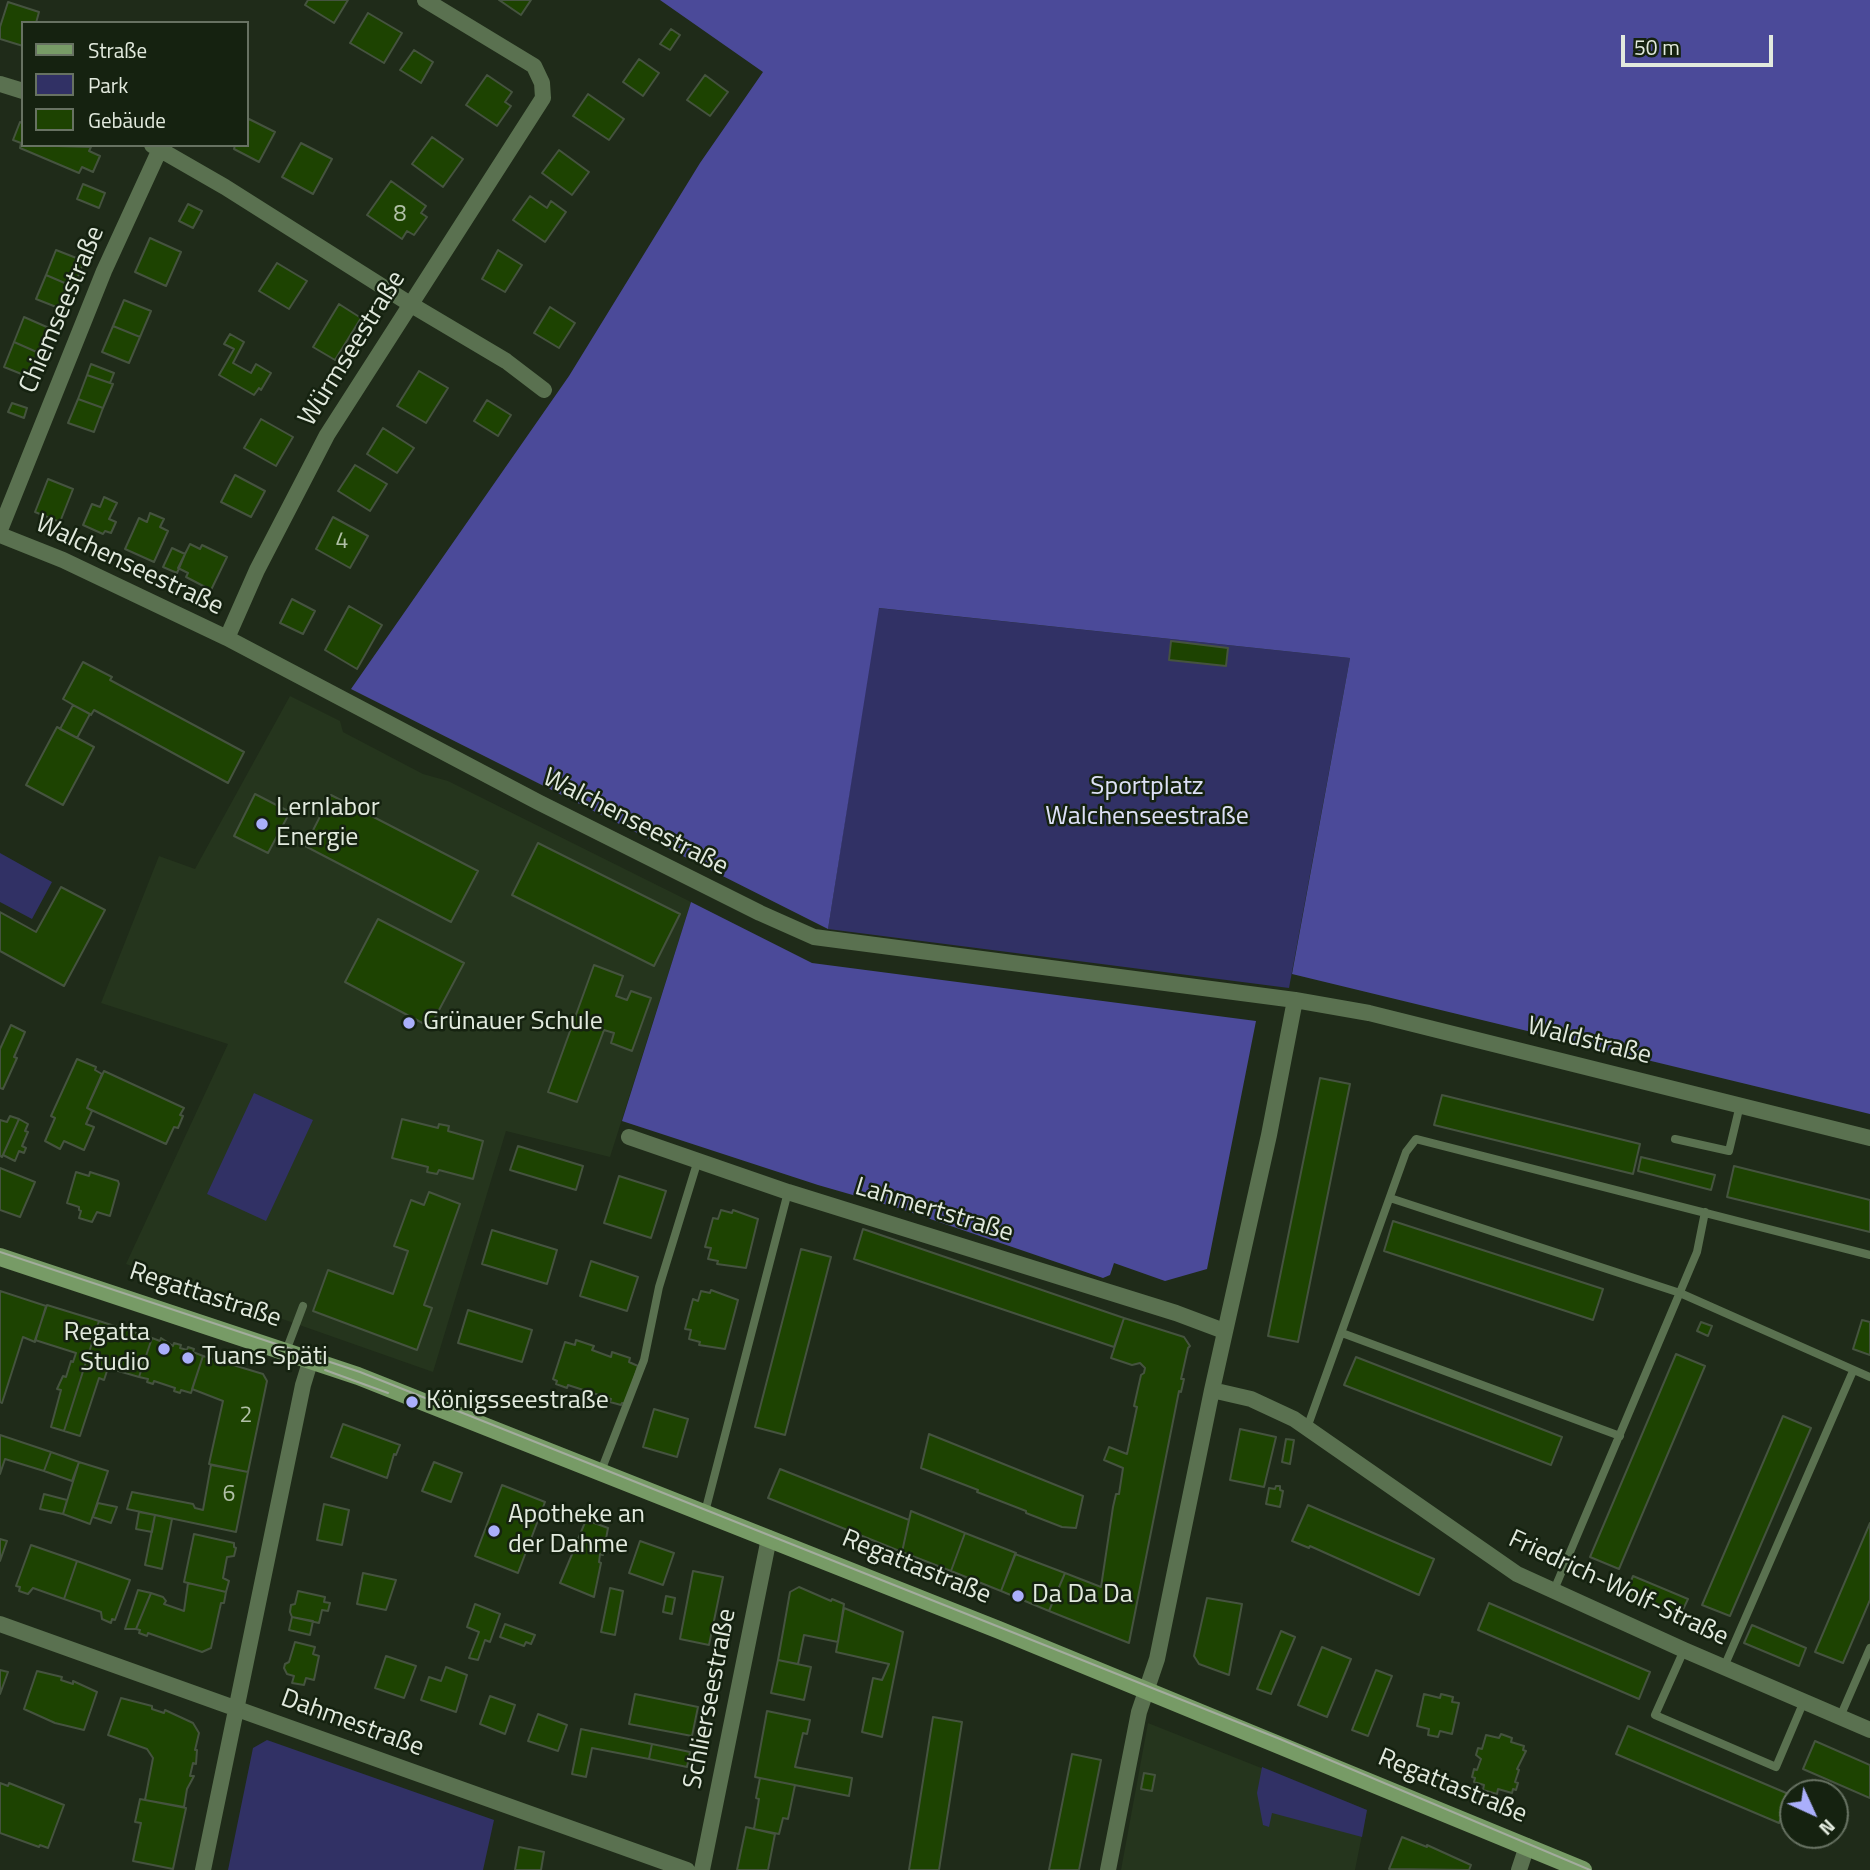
<!DOCTYPE html>
<meta charset="utf-8">
<style>
body{margin:0}
#map{position:relative;width:1870px;height:1870px;overflow:hidden;background:#1f2b19;font-family:"Titillium Web",sans-serif}
canvas{display:block}
.legend{position:absolute;left:21px;top:21px;width:228px;height:126px;box-sizing:border-box;background:#152210;border:2px solid #677262;margin:0;padding:9px 12px;list-style:none;font-size:21px;color:#e2eade}
.legend li{display:flex;align-items:center;gap:14px;height:35px}
.legend b{width:35px;border:2px solid #677262}
.north{position:absolute;left:1779px;top:1779px;width:70px;height:70px;box-sizing:border-box;background:#152210;border:2px solid #677262;border-radius:50%;rotate:135deg;font-size:19px;font-weight:700;line-height:28px;text-align:center;color:#e2eade}
.north::after{content:'';display:block;margin:auto;width:24px;height:32px;background:#aaaffb;clip-path:polygon(50% 0,100% 100%,50% 72%,0 100%)}
.scale{position:absolute;left:1621px;top:35px;width:152px;height:32px;box-sizing:border-box;border:4px solid #e2eade;border-top:0;padding-left:9px;font-size:21px;line-height:24px;white-space:nowrap;color:#e2eade;-webkit-text-stroke:5px #152210;paint-order:stroke}
</style>
<div id="map">
<canvas width="1870" height="1870"></canvas>
<ul class="legend">
<li><b style="height:9px;background:#779b66"></b>Straße</li>
<li><b style="height:19px;background:#313165"></b>Park</li>
<li><b style="height:19px;background:#1d4301"></b>Gebäude</li>
</ul>
<div class="north">N</div>
<div class="scale">50 m</div>
</div>
<script>
const context = document.querySelector('canvas').getContext('2d');
context.lineJoin = 'round';
function fillPath(path, color) {
  context.fillStyle = color;
  context.fill(path, 'evenodd');
}
function shape(rows) {
  const path = new Path2D();
  for (const r of rows) {
    path.moveTo(r[0], r[1]);
    for (let i = 2; i < r.length; i += 2) path.lineTo(r[i], r[i + 1]);
  }
  return path;
}
function trace(path, color, width, dash) {
  context.strokeStyle = color;
  context.lineWidth = width;
  context.lineCap = dash ? 'butt' : 'round';
  context.setLineDash(dash || []);
  context.stroke(path);
}
function drawText(font, color, halo, rows, align = 'center') {
  context.font = font + ' "Titillium Web",sans-serif';
  context.lineWidth = 5;
  context.setLineDash([]);
  context.textBaseline = 'middle';
  context.strokeStyle = halo;
  context.fillStyle = color;
  for (const [text, x, y, turn = 0] of rows) {
    context.save();
    context.translate(x, y);
    context.rotate((+turn || 0) * Math.PI / 180);
    context.textAlign = isNaN(turn) ? turn : align;
    if (halo) context.strokeText(text, 0, 0);
    context.fillText(text, 0, 0);
    context.restore();
  }
}
const built = shape([
 [290,696,340,721,343,732,423,774,448,781,691,902,610,1157,506,1131,433,1372,126,1264,228,1044,101,1003,159,856,195,869],
 [1148,1723,1367,1810,1355,1870,1121,1870]
]);
const green = shape([
 [878,608,1350,658,1289,988,828,929],
 [0,853,52,882,32,919,0,902],
 [254,1093,313,1120,266,1221,207,1194],
 [267,1740,494,1820,483,1870,228,1870,253,1748],
 [1262,1767,1367,1810,1362,1837,1272,1813,1269,1827,1263,1825,1257,1793]
]);
const forest = shape([
 [660,0,1870,0,1870,1114,1292,974,1350,658,879,608,828,929,351,689,569,376,700,163,763,72],
 [691,902,812,963,1256,1021,1207,1269,1165,1281,1114,1263,1110,1275,1103,1278,898,1208,818,1185,622,1121]
]);
const building = shape([
 [308,0,348,0,334,23,305,5,308,0],
 [499,0,531,0,521,15,499,0],
 [8,2,39,12,36,23,23,23,23,46,0,39,0,27,8,2],
 [368,13,402,33,384,63,350,43,368,13],
 [671,29,680,35,670,50,660,44,671,29],
 [414,50,433,62,421,83,400,70,414,50],
 [639,59,659,73,643,96,623,82,639,59],
 [487,75,512,92,505,102,511,106,497,126,466,105,487,75],
 [705,75,728,92,710,116,687,100,705,75],
 [588,94,624,119,609,140,573,116,588,94],
 [249,119,275,132,259,162,234,149,235,145,247,145,247,123,249,119],
 [20,122,23,123,23,145,91,147,89,151,100,156,93,172,82,167,79,173,20,148,21,143,13,140,20,122],
 [432,137,463,159,443,187,412,164,432,137],
 [301,143,332,159,313,194,282,177,301,143],
 [559,150,589,172,572,195,542,173,559,150],
 [391,181,426,206,421,213,427,217,414,235,407,231,402,239,367,215,391,181],
 [83,184,105,193,99,208,77,199,83,184],
 [530,196,547,208,551,201,566,212,545,242,513,220,530,196],
 [188,204,202,211,193,228,179,221,188,204],
 [150,238,181,252,166,286,135,272,150,238],
 [56,250,84,261,74,287,46,275,56,250],
 [498,250,522,265,505,292,482,279,498,250],
 [277,263,307,281,289,309,259,291,277,263],
 [46,275,74,287,64,310,36,299,46,275],
 [124,300,151,311,140,337,113,326,124,300],
 [339,304,361,318,335,360,313,347,339,304],
 [550,307,575,323,559,348,534,333,550,307],
 [24,317,49,328,39,353,14,342,24,317],
 [113,326,140,337,129,363,102,352,113,326],
 [230,334,244,342,233,363,251,373,256,364,271,373,261,390,259,388,254,395,219,375,234,349,224,344,230,334],
 [14,342,39,353,29,377,4,367,14,342],
 [91,364,114,373,110,383,87,375,91,364],
 [419,371,448,388,426,423,397,406,419,371],
 [87,375,113,384,103,408,78,399,87,375],
 [78,399,103,408,94,432,68,423,78,399],
 [487,400,511,415,498,436,474,421,487,400],
 [12,403,27,408,24,418,8,412,12,403],
 [261,419,293,437,276,466,244,448,261,419],
 [383,428,414,448,397,473,367,454,383,428],
 [355,465,387,484,370,511,338,491,355,465],
 [235,475,265,491,251,517,221,502,235,475],
 [48,479,73,489,60,522,35,512,48,479],
 [104,497,117,503,109,519,116,522,111,533,105,531,103,534,83,525,92,504,100,507,104,497],
 [150,513,164,519,160,527,168,531,154,562,125,549,139,518,147,522,150,513],
 [333,517,368,536,350,568,316,549,333,517],
 [190,544,200,549,202,545,227,557,211,590,186,577,188,573,178,568,190,544],
 [172,548,185,554,177,573,163,567,172,548],
 [292,599,315,611,303,634,280,623,292,599],
 [349,606,382,625,357,669,325,650,349,606],
 [1171,641,1228,648,1226,666,1169,660,1171,641],
 [83,662,112,677,110,680,244,752,228,783,94,710,91,715,63,699,83,662],
 [73,705,90,714,77,738,60,729,73,705],
 [57,727,94,747,63,805,26,785,57,727],
 [255,794,290,812,268,853,234,836,255,794],
 [331,795,478,871,451,922,305,846,331,795],
 [538,843,680,914,654,966,512,895,538,843],
 [61,887,105,910,64,986,0,951,0,912,36,932,61,887],
 [378,919,464,963,430,1027,345,982,378,919],
 [594,965,623,976,616,996,627,1000,631,991,651,998,632,1051,611,1043,614,1033,604,1030,577,1102,548,1092,594,965],
 [11,1025,25,1032,14,1057,17,1058,3,1089,0,1088,0,1049,11,1025],
 [77,1059,96,1067,95,1070,102,1074,87,1108,92,1111,86,1124,94,1127,84,1150,64,1141,60,1149,45,1141,55,1118,51,1116,77,1059],
 [104,1071,184,1108,180,1115,183,1116,178,1128,174,1127,166,1144,87,1108,104,1071],
 [1320,1078,1350,1084,1298,1342,1268,1336,1320,1078],
 [1442,1095,1640,1144,1633,1174,1434,1125,1442,1095],
 [10,1116,19,1119,2,1157,0,1156,0,1120,7,1122,10,1116],
 [19,1119,28,1124,25,1131,28,1132,22,1146,26,1148,24,1153,19,1151,15,1161,3,1155,19,1119],
 [402,1119,438,1128,439,1124,449,1126,448,1131,483,1141,473,1179,439,1170,437,1174,427,1172,428,1167,392,1158,402,1119],
 [518,1146,583,1166,576,1190,510,1170,518,1146],
 [1641,1157,1715,1175,1711,1190,1638,1171,1641,1157],
 [1734,1166,1870,1200,1870,1232,1727,1197,1734,1166],
 [0,1168,35,1182,20,1217,0,1210,0,1168],
 [76,1172,89,1176,90,1172,118,1181,119,1184,110,1216,97,1212,92,1222,79,1218,81,1211,79,1210,79,1207,67,1203,76,1172],
 [619,1176,666,1191,651,1238,604,1223,619,1176],
 [429,1192,460,1204,424,1305,432,1308,417,1350,313,1311,328,1270,393,1294,408,1251,394,1246,411,1200,424,1205,429,1192],
 [721,1210,732,1213,733,1210,758,1219,746,1268,717,1264,718,1261,708,1259,711,1248,705,1247,713,1218,718,1219,721,1210],
 [1393,1221,1603,1289,1593,1320,1384,1251,1393,1221],
 [863,1229,1124,1318,1114,1347,854,1259,863,1229],
 [492,1230,557,1250,547,1284,482,1264,492,1230],
 [801,1249,831,1257,785,1435,755,1427,801,1249],
 [591,1261,638,1277,627,1311,580,1296,591,1261],
 [711,1290,738,1300,725,1349,699,1345,700,1342,689,1339,691,1330,685,1329,693,1299,698,1301,701,1291,710,1293,711,1290],
 [0,1291,46,1306,35,1342,23,1337,2,1403,0,1402,0,1291],
 [47,1305,99,1321,64,1431,51,1427,61,1390,57,1389,63,1376,66,1377,71,1361,73,1362,76,1353,35,1340,47,1305],
 [468,1310,532,1330,522,1362,458,1343,468,1310],
 [1124,1318,1184,1337,1190,1346,1188,1348,1181,1379,1184,1379,1181,1392,1179,1391,1129,1643,1049,1611,1065,1573,1101,1587,1113,1507,1116,1494,1119,1494,1123,1468,1104,1460,1109,1447,1127,1454,1137,1407,1134,1406,1141,1375,1144,1373,1145,1368,1140,1363,1132,1365,1111,1358,1124,1318],
 [1862,1320,1870,1322,1870,1355,1853,1349,1862,1320],
 [99,1321,152,1338,139,1377,108,1368,104,1380,99,1378,80,1436,64,1431,99,1321],
 [1701,1322,1712,1326,1708,1336,1697,1331,1701,1322],
 [152,1338,160,1341,161,1338,173,1346,174,1343,181,1345,180,1348,187,1350,188,1347,194,1349,193,1352,203,1356,191,1393,181,1390,180,1393,174,1391,175,1388,154,1381,153,1384,147,1382,148,1379,139,1377,152,1338],
 [576,1340,594,1346,592,1350,611,1357,612,1352,630,1358,629,1362,638,1366,626,1404,622,1403,621,1405,610,1402,611,1399,568,1385,567,1388,556,1384,557,1381,553,1379,565,1342,575,1345,576,1340],
 [1676,1354,1705,1366,1619,1569,1590,1557,1676,1354],
 [203,1356,263,1374,267,1381,248,1472,209,1464,223,1401,192,1389,203,1356],
 [1356,1357,1562,1437,1551,1465,1344,1385,1356,1357],
 [654,1409,688,1419,677,1457,643,1447,654,1409],
 [1783,1416,1811,1428,1730,1616,1702,1605,1783,1416],
 [343,1424,400,1445,396,1455,394,1454,387,1478,331,1457,343,1424],
 [1240,1429,1276,1437,1264,1487,1230,1480,1240,1429],
 [929,1434,1083,1496,1076,1528,1062,1527,1026,1513,1026,1511,977,1492,978,1490,921,1468,929,1434],
 [0,1435,51,1452,44,1471,5,1459,0,1474,0,1435],
 [1286,1439,1294,1440,1290,1464,1282,1462,1286,1439],
 [51,1452,79,1462,72,1481,44,1471,51,1452],
 [79,1462,108,1471,90,1524,63,1514,79,1462],
 [434,1462,462,1473,451,1502,422,1491,434,1462],
 [211,1465,248,1472,236,1532,127,1509,132,1492,193,1504,195,1508,203,1510,211,1465],
 [780,1469,909,1520,902,1552,768,1498,780,1469],
 [502,1485,545,1502,518,1573,475,1556,502,1485],
 [1276,1486,1280,1486,1280,1490,1283,1491,1280,1507,1266,1504,1269,1488,1275,1489,1276,1486],
 [44,1494,67,1500,63,1514,40,1509,44,1494],
 [98,1503,117,1507,111,1523,93,1517,98,1503],
 [324,1504,349,1510,342,1545,317,1540,324,1504],
 [1308,1505,1434,1559,1419,1595,1310,1546,1309,1548,1292,1541,1308,1505],
 [911,1511,965,1533,951,1571,902,1552,911,1511],
 [139,1512,155,1515,152,1532,136,1529,139,1512],
 [155,1515,172,1519,162,1569,145,1565,155,1515],
 [586,1520,608,1528,603,1555,600,1554,599,1562,601,1563,594,1597,560,1583,573,1552,576,1553,579,1545,576,1544,586,1520],
 [1870,1523,1870,1600,1843,1663,1815,1652,1870,1523],
 [965,1533,1016,1553,1001,1591,951,1571,965,1533],
 [194,1534,234,1543,234,1547,236,1548,234,1556,227,1557,223,1578,229,1581,226,1592,184,1582,194,1534],
 [0,1539,7,1541,0,1561,0,1539],
 [640,1541,674,1553,663,1585,629,1573,640,1541],
 [31,1545,77,1561,64,1599,33,1588,28,1594,19,1591,20,1587,16,1586,31,1545],
 [1015,1554,1065,1573,1049,1611,1001,1591,1015,1554],
 [77,1561,130,1580,115,1620,112,1619,111,1623,102,1619,101,1612,64,1599,77,1561],
 [693,1571,723,1577,709,1645,680,1639,693,1571],
 [363,1573,396,1580,386,1610,357,1604,363,1573],
 [1633,1576,1688,1599,1680,1616,1626,1593,1633,1576],
 [188,1583,226,1592,224,1603,221,1603,211,1648,202,1652,148,1633,147,1636,139,1633,140,1630,136,1629,151,1593,163,1597,166,1601,164,1604,184,1611,188,1583],
 [799,1587,831,1601,832,1599,844,1604,838,1642,804,1635,798,1664,778,1660,790,1592,799,1587],
 [610,1588,623,1591,615,1635,601,1632,610,1588],
 [138,1590,151,1593,136,1629,125,1629,138,1590],
 [298,1591,325,1597,324,1602,330,1603,328,1611,322,1610,319,1623,292,1617,290,1612,291,1605,295,1604,298,1591],
 [666,1596,675,1598,672,1614,663,1612,666,1596],
 [1207,1598,1242,1604,1229,1675,1199,1664,1194,1656,1207,1598],
 [1489,1603,1650,1672,1639,1699,1478,1630,1489,1603],
 [475,1604,500,1614,490,1642,485,1640,478,1660,469,1658,479,1632,467,1627,475,1604],
 [844,1608,903,1632,882,1737,862,1732,873,1678,882,1680,889,1664,836,1652,844,1608],
 [292,1617,313,1621,310,1635,289,1630,292,1617],
 [505,1624,535,1635,531,1644,526,1642,524,1646,500,1637,505,1624],
 [1752,1625,1806,1648,1799,1666,1744,1643,1752,1625],
 [1281,1631,1295,1637,1271,1694,1257,1689,1281,1631],
 [295,1642,315,1647,313,1654,319,1656,314,1680,306,1678,304,1685,292,1683,294,1676,287,1674,284,1668,285,1664,289,1662,295,1642],
 [1322,1647,1351,1659,1327,1717,1298,1705,1322,1647],
 [386,1656,416,1666,404,1698,375,1688,386,1656],
 [778,1660,811,1667,804,1700,771,1693,778,1660],
 [446,1667,467,1675,456,1712,421,1700,429,1677,441,1681,446,1667],
 [0,1670,8,1672,0,1694,0,1670],
 [1376,1670,1392,1676,1368,1736,1352,1730,1376,1670],
 [37,1671,62,1677,61,1680,73,1684,73,1681,97,1692,84,1730,55,1723,24,1709,37,1671],
 [635,1694,698,1707,692,1736,629,1724,635,1694],
 [1424,1694,1440,1698,1441,1694,1453,1697,1452,1702,1459,1703,1452,1734,1440,1731,1438,1737,1428,1735,1429,1729,1417,1726,1424,1694],
 [490,1696,515,1705,505,1734,480,1724,490,1696],
 [121,1698,152,1706,152,1709,164,1713,165,1710,193,1723,199,1733,195,1750,197,1750,196,1764,193,1763,190,1776,194,1776,187,1789,184,1807,145,1800,153,1758,147,1749,108,1735,121,1698],
 [767,1711,810,1720,807,1734,803,1733,795,1767,852,1778,849,1796,755,1777,767,1711],
 [538,1714,567,1725,558,1751,528,1741,538,1714],
 [933,1717,962,1722,939,1870,909,1870,933,1717],
 [1628,1726,1791,1795,1779,1823,1616,1754,1628,1726],
 [581,1729,652,1744,649,1759,592,1748,586,1777,572,1774,581,1729],
 [1501,1734,1512,1738,1511,1742,1524,1746,1523,1750,1526,1751,1517,1769,1519,1770,1515,1782,1518,1783,1516,1790,1513,1789,1512,1793,1498,1789,1497,1794,1483,1790,1484,1785,1474,1782,1475,1778,1472,1777,1474,1769,1477,1770,1481,1759,1476,1755,1478,1748,1482,1749,1486,1735,1499,1738,1501,1734],
 [1815,1741,1870,1765,1870,1798,1803,1769,1815,1741],
 [652,1744,690,1752,687,1767,649,1759,652,1744],
 [1072,1754,1101,1760,1079,1870,1049,1870,1072,1754],
 [1144,1773,1155,1775,1152,1791,1141,1789,1144,1773],
 [760,1778,795,1785,788,1819,783,1818,779,1834,754,1829,759,1799,756,1798,760,1778],
 [0,1783,8,1786,9,1783,64,1805,48,1848,40,1845,39,1847,0,1833,0,1783],
 [140,1799,186,1808,173,1869,133,1861,141,1823,135,1822,140,1799],
 [746,1827,775,1834,768,1870,737,1870,746,1827],
 [1402,1837,1427,1847,1427,1845,1471,1865,1469,1870,1389,1869,1402,1837],
 [519,1847,544,1852,541,1870,515,1870,519,1847]
]);
const lane = shape([
 [1675,1139,1729,1151,1740,1105],
 [1390,1198,1680,1293,1870,1377],
 [1342,1333,1620,1436],
 [286,1351,303,1306],
 [1307,1428,1406,1152,1416,1139,1870,1255],
 [601,1471,644,1360,659,1287,698,1160],
 [705,1512,788,1192],
 [1554,1590,1697,1252,1705,1212],
 [1684,1650,1655,1715,1776,1767,1804,1701],
 [1724,1667,1853,1371],
 [1840,1717,1870,1648]
]);
const street = shape([
 [0,84,23,91],
 [152,145,225,187,410,304,506,361,544,390],
 [0,530,104,271,160,149],
 [0,535,63,560,227,638,538,802,760,913,814,937,1295,1000,1369,1013,1870,1138],
 [227,638,257,570,327,435,543,98,542,83,534,66,425,0],
 [629,1137,788,1192,1176,1313,1224,1331],
 [1212,1390,1251,1399,1294,1419,1517,1574,1684,1650,1870,1730],
 [0,1624,687,1870],
 [203,1870,303,1385,311,1359],
 [702,1870,769,1538],
 [1108,1870,1139,1712,1157,1659,1212,1390,1269,1135,1295,1000],
 [1519,1870,1527,1846]
]);
const secondary = shape([
 [0,1257,358,1376,999,1630,1583,1870]
]);
const tram = shape([
 [0,1252,360,1372,1280,1739,1590,1870],
 [325,1370,388,1393]
]);
const markers = [
 [262,824,7,"#aaaffb"],
 [409,1023,7,"#aaaffb"],
 [164,1349,7,"#aaaffb"],
 [188,1358,7,"#aaaffb"],
 [412,1402,7,"#aaaffb"],
 [494,1531,7,"#aaaffb"],
 [1018,1596,7,"#aaaffb"]
];
const numberNames = [
 ["8",400,215],
 ["4",342,542],
 ["2",246,1416],
 ["6",229,1495]
];
const streetNames = [
 ["Chiemseestraße",63,310,-67],
 ["Würmseestraße",353,349,-58],
 ["Walchenseestraße",129,566,25],
 ["Walchenseestraße",635,823,27],
 ["Waldstraße",1589,1042,14],
 ["Lahmertstraße",934,1211,17],
 ["Regattastraße",205,1296,18],
 ["Regattastraße",916,1568,22],
 ["Friedrich-Wolf-Straße",1618,1589,25],
 ["Schlierseestraße",711,1699,-79],
 ["Dahmestraße",352,1724,20],
 ["Regattastraße",1452,1787,22]
];
const parkNames = [
 ["Sportplatz",1147,788],
 ["Walchenseestraße",1147,818]
];
const poiNames = [
 ["Lernlabor",276,809],
 ["Energie",276,839],
 ["Grünauer Schule",423,1023],
 ["Regatta",150,1334,"right"],
 ["Studio",150,1364,"right"],
 ["Tuans Späti",202,1358],
 ["Königsseestraße",426,1402],
 ["Apotheke an",508,1516],
 ["der Dahme",508,1546],
 ["Da Da Da",1032,1596]
];
fillPath(built, '#25351d');
fillPath(green, '#313165');
fillPath(forest, '#4b4a99');
fillPath(building, '#1d4301');
trace(building, '#45533f', 2);
trace(lane, '#5a7150', 8);
trace(street, '#5a7150', 16);
trace(secondary, '#779b66', 18);
trace(tram, '#a3ac9e', 2);
for (const [x, y, r, color] of markers) {
  const dot = new Path2D();
  dot.arc(x, y, r, 0, 2 * Math.PI);
  context.fillStyle = color;
  context.fill(dot);
  trace(dot, '#152210', 2.5);
}
drawText('23px', '#b1c0a7', null, numberNames);
drawText('26px', '#e2eade', '#152210', streetNames);
drawText('26px', '#dee1f7', '#152210', parkNames);
drawText('26px', '#e2eade', '#152210', poiNames, 'left');
</script>
